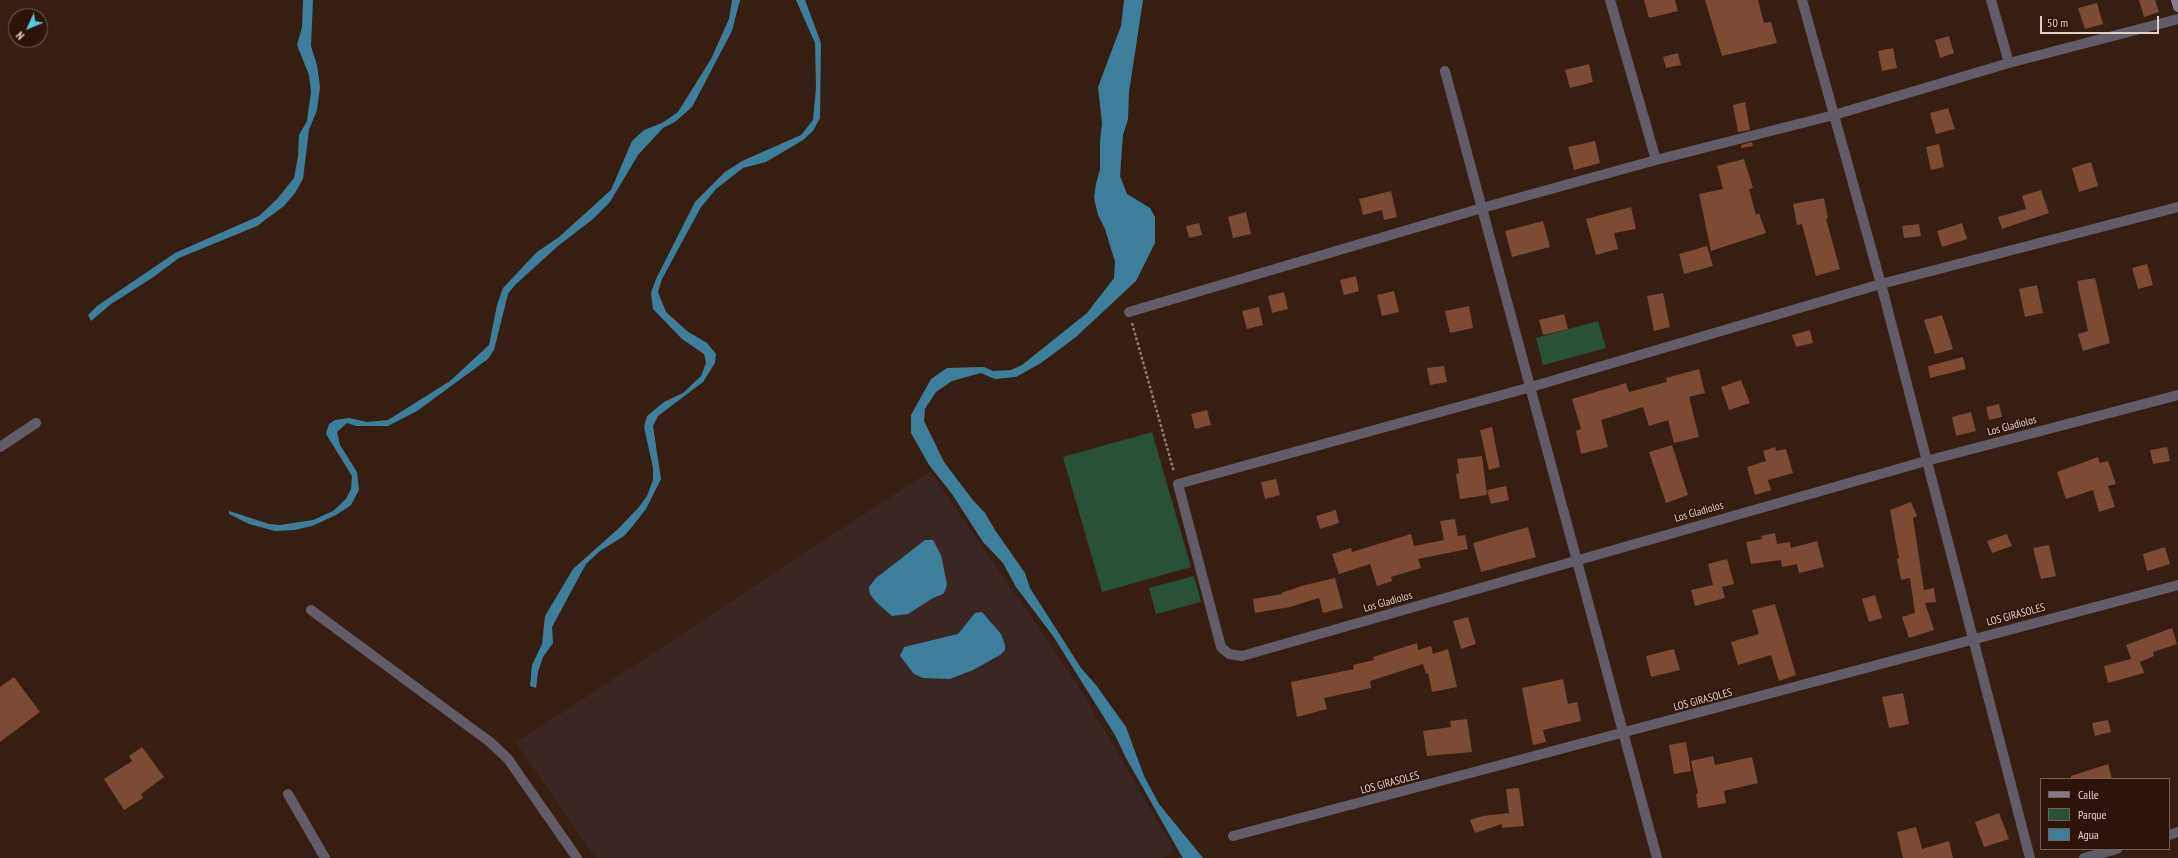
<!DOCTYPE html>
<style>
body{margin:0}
#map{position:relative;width:2178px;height:858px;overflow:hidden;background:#361e13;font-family:"PT Sans Narrow",sans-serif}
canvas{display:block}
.legend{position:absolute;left:2040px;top:778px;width:130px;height:72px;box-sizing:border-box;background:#2c140a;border:1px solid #745f56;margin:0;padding:5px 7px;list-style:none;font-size:12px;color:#e1d0c8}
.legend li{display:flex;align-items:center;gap:8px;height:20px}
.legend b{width:20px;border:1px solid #745f56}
.north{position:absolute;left:8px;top:8px;width:40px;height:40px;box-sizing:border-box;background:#2c140a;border:1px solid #745f56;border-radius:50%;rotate:226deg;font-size:11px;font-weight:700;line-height:16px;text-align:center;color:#e1d0c8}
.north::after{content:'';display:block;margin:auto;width:14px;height:18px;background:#54cadd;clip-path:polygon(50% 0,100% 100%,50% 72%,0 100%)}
.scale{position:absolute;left:2040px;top:16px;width:119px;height:18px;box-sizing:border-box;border:2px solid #e1d0c8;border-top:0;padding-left:5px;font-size:12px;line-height:14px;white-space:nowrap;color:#e1d0c8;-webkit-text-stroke:3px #2c140a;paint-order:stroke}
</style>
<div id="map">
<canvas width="2178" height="858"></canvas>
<ul class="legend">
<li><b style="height:5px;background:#847c8e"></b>Calle</li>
<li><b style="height:11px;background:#295137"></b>Parque</li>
<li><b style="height:11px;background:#3d7f9a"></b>Agua</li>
</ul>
<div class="north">N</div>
<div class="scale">50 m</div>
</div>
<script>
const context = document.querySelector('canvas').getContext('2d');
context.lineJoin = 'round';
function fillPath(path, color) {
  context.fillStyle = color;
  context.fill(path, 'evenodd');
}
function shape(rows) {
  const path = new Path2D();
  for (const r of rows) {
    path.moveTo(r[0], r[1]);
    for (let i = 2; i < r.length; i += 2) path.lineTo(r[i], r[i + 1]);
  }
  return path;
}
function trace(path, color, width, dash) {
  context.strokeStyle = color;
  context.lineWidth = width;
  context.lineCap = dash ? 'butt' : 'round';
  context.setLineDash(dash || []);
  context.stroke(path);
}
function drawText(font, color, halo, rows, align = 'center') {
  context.font = font + ' "PT Sans Narrow",sans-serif';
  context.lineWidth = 3;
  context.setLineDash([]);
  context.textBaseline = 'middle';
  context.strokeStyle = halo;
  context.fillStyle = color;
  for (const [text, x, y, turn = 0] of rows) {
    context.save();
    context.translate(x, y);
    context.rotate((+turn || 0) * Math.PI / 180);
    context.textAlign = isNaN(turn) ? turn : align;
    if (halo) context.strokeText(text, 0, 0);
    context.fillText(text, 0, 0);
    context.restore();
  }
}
const industrial = shape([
 [930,471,1076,682,1174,849,1164,858,596,858,516,743]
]);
const green = shape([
 [1598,321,1606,348,1543,365,1536,338],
 [1152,432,1191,567,1102,592,1063,457],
 [1194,576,1201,602,1156,614,1149,588]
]);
const water = shape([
 [303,0,313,0,311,46,317,65,320,87,317,110,309,130,303,179,295,193,284,206,257,226,179,258,152,278,111,304,91,321,88,315,97,306,175,253,259,216,277,199,294,178,298,156,299,135,307,121,311,92,309,75,297,45,302,27],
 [732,0,740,0,732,31,692,107,675,122,663,128,638,155,610,202,593,219,558,246,515,285,508,294,494,350,488,359,417,411,388,426,356,426,347,423,337,432,340,445,357,472,359,490,351,505,336,515,312,526,294,530,275,531,249,524,229,514,229,511,269,524,280,525,313,520,333,511,346,499,351,489,352,476,326,434,329,424,335,420,349,418,367,422,388,420,450,381,489,345,497,305,503,288,537,252,559,237,611,190,632,141,644,130,662,123,678,112,711,59,729,19],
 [796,0,805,0,821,43,820,118,813,131,803,140,766,162,743,168,716,189,701,207,662,279,658,292,666,312,687,331,707,343,716,354,715,363,703,382,658,416,653,426,661,479,646,509,632,527,624,536,600,551,586,564,552,627,553,643,543,657,538,672,536,688,530,686,532,665,542,644,545,616,573,569,619,528,639,507,647,496,653,480,653,468,644,427,647,416,664,402,683,393,701,376,706,363,704,354,682,339,653,309,651,293,656,279,695,202,725,172,742,161,801,135,813,120,816,88,815,43],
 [1124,0,1143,0,1129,92,1128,119,1123,135,1120,176,1127,194,1150,208,1155,217,1155,243,1136,281,1076,337,1041,363,1016,377,995,379,981,373,952,381,936,392,928,404,925,409,924,421,944,462,972,499,985,513,995,530,1025,573,1030,588,1081,668,1096,685,1126,727,1144,776,1159,804,1203,858,1183,858,1181,855,1126,758,1115,735,1053,636,1016,587,1003,563,983,542,952,494,929,465,911,433,911,415,931,379,947,368,984,367,993,371,1011,370,1022,365,1087,313,1114,278,1115,262,1105,229,1098,215,1094,198,1096,184,1100,169,1100,142,1102,123,1098,87,1121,26],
 [925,540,933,540,941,555,947,584,945,591,943,594,933,598,908,614,892,616,876,602,870,594,869,587,876,578],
 [982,612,1001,634,1005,645,1005,650,1000,655,973,670,950,679,923,678,914,674,900,656,904,647,958,634,975,613]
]);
const building = shape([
 [1644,0,1675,0,1678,11,1649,18],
 [1705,0,1758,0,1764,23,1771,22,1777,43,1722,56],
 [2139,0,2155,0,2159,12,2144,17],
 [2097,3,2103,24,2085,29,2078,8],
 [1949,36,1954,53,1940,58,1935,40],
 [1893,48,1897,68,1882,71,1878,51],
 [1678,53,1681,65,1666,68,1663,57],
 [1589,64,1593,82,1570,88,1565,70],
 [1745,102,1750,130,1738,132,1733,105],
 [1948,108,1955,129,1936,134,1930,113],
 [1595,141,1600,163,1574,170,1568,147],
 [1752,142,1753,146,1741,148,1741,145],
 [1939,144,1944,167,1931,170,1926,147],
 [1744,159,1753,188,1749,189,1756,215,1759,213,1766,233,1711,251,1699,194,1723,189,1717,166],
 [2091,162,2098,186,2079,192,2072,168],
 [2041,190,2049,213,2002,229,1998,217,2026,209,2022,196],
 [1391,191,1397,217,1384,220,1382,210,1363,215,1359,199],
 [1824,198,1828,218,1826,219,1840,269,1816,276,1802,224,1797,225,1793,204],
 [1631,207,1636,229,1614,233,1618,249,1596,255,1586,219],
 [1246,212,1251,234,1233,238,1228,217],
 [1543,221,1550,247,1512,257,1505,231],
 [1199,223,1202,235,1189,238,1186,226],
 [1962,223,1967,239,1942,247,1937,231],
 [1919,224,1921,236,1904,238,1902,226],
 [1707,246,1713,266,1684,274,1679,254],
 [2147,264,2153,285,2138,289,2132,268],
 [1356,276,1359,291,1344,295,1340,280],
 [2095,278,2110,343,2083,351,2078,334,2088,331,2077,281],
 [2037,285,2043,313,2025,317,2019,289],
 [1394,291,1399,312,1382,316,1377,295],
 [1284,292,1288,309,1272,313,1268,296],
 [1663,293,1670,327,1654,331,1647,296],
 [1469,306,1473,328,1450,333,1445,311],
 [1259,307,1263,325,1247,329,1242,311],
 [1564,314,1568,329,1543,335,1539,320],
 [1942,315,1953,349,1935,354,1924,320],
 [1810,330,1813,343,1796,347,1792,335],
 [1963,357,1966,369,1930,378,1928,366],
 [1444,366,1447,382,1430,385,1427,368],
 [1699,369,1705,393,1689,397,1699,437,1674,443,1668,420,1649,426,1643,407,1601,420,1608,447,1581,454,1576,431,1581,429,1572,399,1626,383,1629,392,1667,382,1666,378],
 [1741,380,1750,403,1729,410,1721,387],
 [1999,404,2002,417,1989,420,1986,407],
 [1207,410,1211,425,1195,429,1191,414],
 [1971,412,1976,431,1956,436,1952,417],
 [1492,427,1500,467,1489,470,1480,430],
 [1672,445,1688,495,1666,503,1649,452],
 [1775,447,1776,451,1786,449,1793,473,1768,480,1771,490,1755,495,1747,467,1766,461,1763,451],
 [2167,447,2170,461,2153,464,2150,450],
 [1482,456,1487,495,1460,499,1456,474,1459,473,1457,459],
 [2098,457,2100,463,2108,461,2116,484,2108,486,2115,507,2099,512,2093,490,2066,499,2057,472],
 [1276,479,1280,495,1265,499,1261,482],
 [1506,486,1509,500,1491,504,1487,490],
 [1911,502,1917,516,1913,518,1924,590,1934,588,1936,602,1925,603,1934,630,1909,638,1902,617,1915,613,1910,578,1901,580,1897,559,1899,558,1890,510],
 [1336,510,1339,523,1320,529,1316,516],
 [1455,519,1458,536,1465,535,1468,549,1418,559,1421,568,1391,577,1392,581,1377,586,1370,564,1339,574,1332,554,1351,548,1352,552,1411,534,1414,546,1444,540,1440,521],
 [1528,527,1536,557,1481,572,1473,543],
 [1775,533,1777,544,1790,542,1791,548,1817,541,1824,567,1799,573,1797,564,1782,567,1781,560,1751,564,1746,542,1762,539,1761,536],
 [2007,534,2012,546,1992,553,1987,541],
 [2049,545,2056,576,2041,579,2033,548],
 [2165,547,2170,564,2147,571,2143,554],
 [1727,559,1734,584,1722,587,1725,598,1695,606,1691,590,1713,585,1708,564],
 [1335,578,1343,608,1323,613,1319,598,1290,607,1255,613,1253,599,1282,594,1281,593,1305,585],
 [1875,595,1882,618,1869,622,1862,599],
 [1775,604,1796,675,1779,681,1771,655,1738,665,1731,642,1759,634,1752,610],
 [1468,617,1476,644,1461,649,1453,621],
 [2172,628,2177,644,2153,652,2154,656,2140,662,2144,673,2108,683,2104,666,2131,659,2126,645],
 [1417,643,1418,650,1431,646,1433,654,1448,649,1457,687,1432,692,1428,673,1426,674,1423,664,1370,681,1371,688,1324,698,1327,709,1297,717,1291,682,1354,669,1353,665,1374,660,1373,657],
 [1674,649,1680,670,1651,677,1646,656],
 [14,677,40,712,0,742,0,687],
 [1563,679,1568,704,1577,702,1581,721,1543,730,1546,742,1533,745,1522,688],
 [1903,693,1909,724,1889,728,1882,697],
 [1467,719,1472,752,1427,756,1423,731,1451,727,1450,721],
 [2108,720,2111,732,2095,736,2092,723],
 [1686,742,1691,771,1674,774,1669,745],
 [142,747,164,777,141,794,143,798,124,810,104,779,132,761,129,756],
 [1713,756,1715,765,1752,757,1758,783,1724,791,1726,803,1698,808,1696,794,1698,794,1691,761],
 [2108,764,2112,779,2071,779,2071,776],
 [1519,788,1524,826,1502,828,1502,824,1475,833,1470,820,1483,816,1509,813,1506,789],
 [1999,813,2009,839,1984,847,1975,822],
 [1916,827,1922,849,1949,841,1953,858,1903,858,1897,832]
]);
const path = shape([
 [1132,323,1174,472]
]);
const lane = shape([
 [0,447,36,423]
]);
const street = shape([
 [1610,0,1656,160],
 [1802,0,1881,284,2030,858],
 [1991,0,2009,63],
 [1445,71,1657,858],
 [2178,207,1881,284,1531,387,1178,484,1221,647,1229,654,1242,656,1926,461,2178,395],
 [1129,312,1482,208,1656,160,1834,115,2009,63,2178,19],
 [311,610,490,742,508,759,577,858],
 [288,794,325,858],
 [2169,835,2178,832],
 [1233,836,2178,585],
 [2084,858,2117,849]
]);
const secondary = shape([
 [2176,0,2178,7]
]);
const streetNames = [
 ["Los Gladiolos",2012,426,-15],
 ["Los Gladiolos",1699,512,-16],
 ["Los Gladiolos",1388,602,-16],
 ["LOS GIRASOLES",2016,615,-15],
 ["LOS GIRASOLES",1703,700,-15],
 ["LOS GIRASOLES",1390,783,-15]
];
fillPath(industrial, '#3a2724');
fillPath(green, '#295137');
fillPath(water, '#3d7f9a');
fillPath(building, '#7d4a33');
trace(path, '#8e7a70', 2.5, [3, 2]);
trace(lane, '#625c68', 10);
trace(street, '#625c68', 10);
trace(secondary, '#847c8e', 10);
drawText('11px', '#e1d0c8', '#2c140a', streetNames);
</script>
